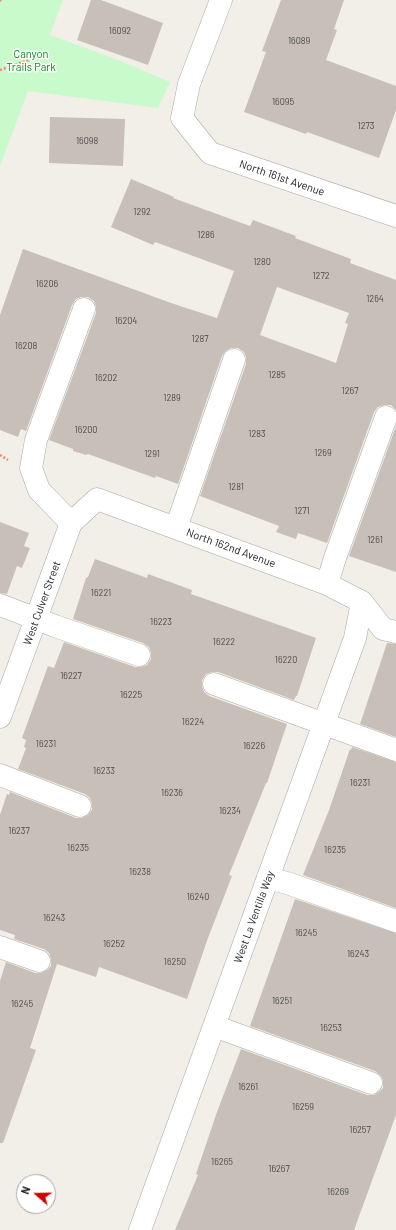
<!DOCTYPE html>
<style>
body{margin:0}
#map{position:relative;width:396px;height:1230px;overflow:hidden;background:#f2efe9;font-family:Barlow,sans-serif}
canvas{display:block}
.north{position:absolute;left:16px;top:1174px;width:40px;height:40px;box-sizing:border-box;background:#fff;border:1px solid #a7a7a7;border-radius:50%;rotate:290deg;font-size:11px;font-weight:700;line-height:16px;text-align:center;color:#222}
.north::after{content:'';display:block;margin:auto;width:14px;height:18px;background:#d40000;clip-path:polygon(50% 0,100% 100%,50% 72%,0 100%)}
</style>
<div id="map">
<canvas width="396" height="1230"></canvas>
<div class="north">N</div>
</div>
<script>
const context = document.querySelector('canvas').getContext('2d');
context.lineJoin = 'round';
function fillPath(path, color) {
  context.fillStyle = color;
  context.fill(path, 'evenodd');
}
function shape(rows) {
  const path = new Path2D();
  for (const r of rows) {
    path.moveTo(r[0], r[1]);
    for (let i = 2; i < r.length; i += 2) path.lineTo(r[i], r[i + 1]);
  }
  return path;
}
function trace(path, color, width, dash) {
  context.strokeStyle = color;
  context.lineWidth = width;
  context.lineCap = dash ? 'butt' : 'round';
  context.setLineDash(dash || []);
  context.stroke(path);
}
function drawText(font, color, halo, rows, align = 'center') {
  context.font = font + ' Barlow,sans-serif';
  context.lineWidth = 3;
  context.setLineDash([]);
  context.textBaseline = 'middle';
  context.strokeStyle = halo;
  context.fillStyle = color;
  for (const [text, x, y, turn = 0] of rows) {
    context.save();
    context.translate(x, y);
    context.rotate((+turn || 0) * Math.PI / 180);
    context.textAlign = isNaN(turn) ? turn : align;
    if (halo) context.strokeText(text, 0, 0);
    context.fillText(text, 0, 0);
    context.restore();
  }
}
const park = shape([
 [0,0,63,0,50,35,121,61,170,82,158,108,28,91,0,166]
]);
const building = shape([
 [91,0,101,0,163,23,148,65,77,40],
 [281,0,344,0,334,29,337,30,326,60,396,86,396,110,379,158,307,132,306,134,244,112,266,52,262,51],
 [50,117,125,119,123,166,49,163],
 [131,179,174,197,173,198,250,226,253,220,296,236,295,238,351,259,350,263,396,280,396,410,391,405,384,405,378,407,374,412,327,543,298,533,296,539,276,532,279,526,200,496,246,364,246,357,244,352,238,348,231,348,226,351,222,356,178,484,156,476,155,478,88,454,86,455,73,451,73,449,49,440,96,313,96,307,94,301,88,297,81,297,76,299,72,305,26,431,21,429,18,437,0,430,0,315,23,249,174,304,217,318,234,271,155,242,153,245,111,227],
 [277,287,349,313,345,323,348,324,336,363,260,335],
 [396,426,396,572,349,556],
 [0,522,29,533,24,546,30,548,22,568,17,566,7,594,0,593],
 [95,559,147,578,148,574,192,590,191,594,316,638,297,696,296,696,294,700,218,672,212,672,206,674,202,680,202,686,204,692,209,696,287,724,267,783,266,783,229,875,232,876,208,938,187,999,99,967,96,977,57,964,30,1048,36,1050,3,1143,0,1143,0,981,6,962,35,973,41,973,47,970,51,966,51,959,49,953,44,949,14,939,15,935,0,930,0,815,7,794,9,795,10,792,76,818,82,818,88,815,92,810,92,804,90,798,85,794,18,769,26,748,24,747,26,740,22,738,48,666,54,668,64,642,135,667,141,667,147,665,151,659,151,653,149,647,143,643,73,619,86,578,88,577],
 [387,643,396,644,396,737,360,724],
 [352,747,396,762,396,908,303,875,329,810,350,749,351,750],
 [295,899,396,933,396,1115,354,1230,175,1230,198,1175,196,1174,217,1112,241,1049,367,1095,374,1095,379,1092,383,1088,383,1080,380,1075,375,1071,250,1026]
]);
const path = shape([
 [0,1,1,0],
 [0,70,43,55],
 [0,455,8,460]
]);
const minor = shape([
 [221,0,189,84,182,118,210,153,396,216],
 [71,523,39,490,31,468,36,440,84,309],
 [176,528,234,360],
 [327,584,335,558,386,417],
 [0,605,55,626,139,655],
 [214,684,396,750],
 [0,717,71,523,97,499,327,584,362,602,383,629,396,632],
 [0,775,80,806],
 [268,878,287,883,396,921],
 [0,947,39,961],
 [214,1026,371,1083],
 [140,1230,355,638,362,602]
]);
const numberNames = [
 ["16092",120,31],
 ["16089",299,41],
 ["16095",283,102],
 ["1273",366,126],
 ["16098",87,141],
 ["1292",142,212],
 ["1286",206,235],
 ["1280",262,262],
 ["1272",321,276],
 ["16206",47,284],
 ["1264",375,299],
 ["16204",126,321],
 ["1287",200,339],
 ["16208",26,346],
 ["1285",277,375],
 ["16202",106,378],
 ["1267",350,391],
 ["1289",172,398],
 ["16200",86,430],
 ["1283",257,434],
 ["1269",323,453],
 ["1291",152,454],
 ["1281",236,487],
 ["1271",302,511],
 ["1261",375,540],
 ["16221",101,593],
 ["16223",161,622],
 ["16222",224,642],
 ["16220",286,660],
 ["16227",71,676],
 ["16225",131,695],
 ["16224",193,722],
 ["16231",46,744],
 ["16226",254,746],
 ["16233",104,771],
 ["16231",360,783],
 ["16236",172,793],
 ["16234",230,811],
 ["16237",19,831],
 ["16235",78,848],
 ["16235",335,850],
 ["16238",140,872],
 ["16240",198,897],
 ["16243",54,918],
 ["16245",306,933],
 ["16252",114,944],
 ["16243",358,954],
 ["16250",175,962],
 ["16251",282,1001],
 ["16245",22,1004],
 ["16253",331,1028],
 ["16261",248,1087],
 ["16259",303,1107],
 ["16257",360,1130],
 ["16265",222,1162],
 ["16267",279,1169],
 ["16269",338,1192]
];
const parkNames = [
 ["Canyon",31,54],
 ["Trails Park",31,67]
];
const streetNames = [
 ["North 161st Avenue",282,178,19],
 ["North 162nd Avenue",231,548,20],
 ["West Culver Street",42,603,-70],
 ["West La Ventilla Way",254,917,-70]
];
fillPath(park, '#c8facc');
fillPath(building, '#c7bfb8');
trace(minor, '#a9a9a9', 23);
trace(path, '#fa8072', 2.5, [2, 2]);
trace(minor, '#fff', 22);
drawText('9px', '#4b4948', null, numberNames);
drawText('11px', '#0c8416', '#fff', parkNames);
drawText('11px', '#222', '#fff', streetNames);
</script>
